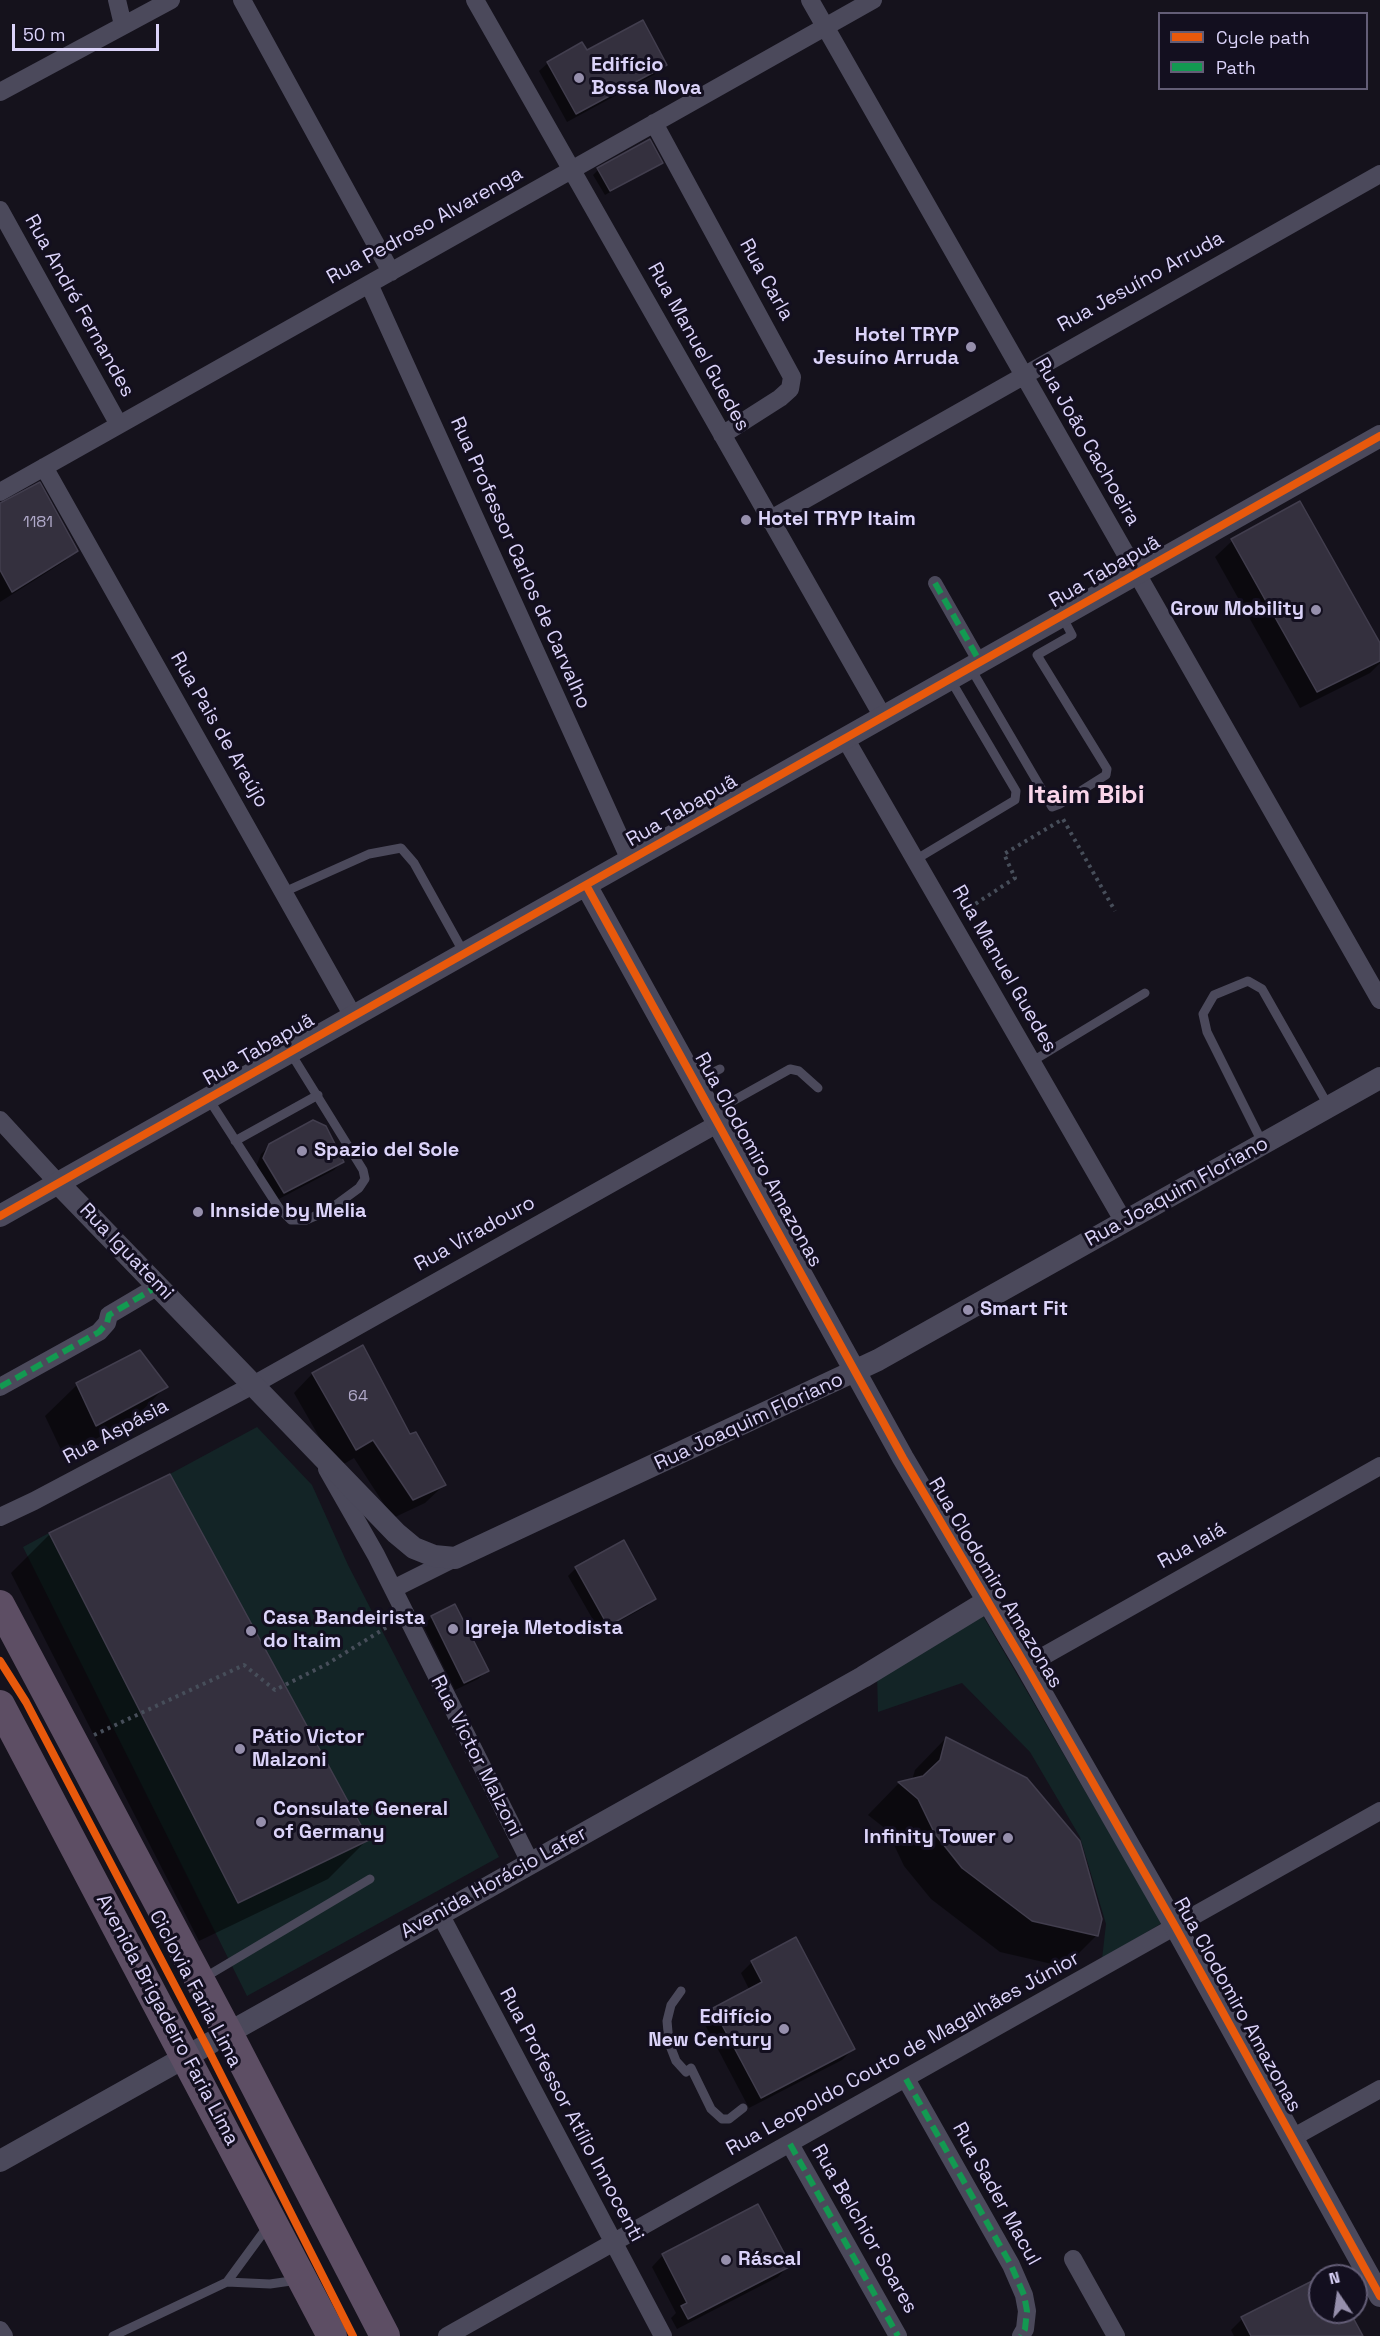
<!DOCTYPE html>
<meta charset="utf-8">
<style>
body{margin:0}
#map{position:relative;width:1380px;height:2336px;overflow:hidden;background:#15121c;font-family:"Space Grotesk",sans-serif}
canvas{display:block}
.legend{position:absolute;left:1158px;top:12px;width:210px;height:78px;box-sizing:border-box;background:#130f1f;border:2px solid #635d76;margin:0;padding:8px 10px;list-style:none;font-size:18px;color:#dbd3f9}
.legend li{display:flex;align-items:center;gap:12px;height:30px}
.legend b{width:30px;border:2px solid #635d76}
.north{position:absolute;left:1308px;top:2264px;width:60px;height:60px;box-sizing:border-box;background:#130f1f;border:2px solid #635d76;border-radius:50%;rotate:347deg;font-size:16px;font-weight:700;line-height:24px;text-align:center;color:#dbd3f9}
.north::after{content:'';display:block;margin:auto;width:21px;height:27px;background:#968fac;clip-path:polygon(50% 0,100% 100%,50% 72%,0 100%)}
.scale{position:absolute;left:12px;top:24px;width:147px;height:27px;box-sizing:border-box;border:3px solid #dbd3f9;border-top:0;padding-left:8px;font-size:18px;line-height:21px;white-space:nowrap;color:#dbd3f9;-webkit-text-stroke:4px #130f1f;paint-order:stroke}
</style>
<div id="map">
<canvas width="1380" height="2336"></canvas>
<ul class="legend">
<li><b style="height:8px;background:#e8590c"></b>Cycle path</li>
<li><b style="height:8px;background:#139951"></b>Path</li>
</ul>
<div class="north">N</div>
<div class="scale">50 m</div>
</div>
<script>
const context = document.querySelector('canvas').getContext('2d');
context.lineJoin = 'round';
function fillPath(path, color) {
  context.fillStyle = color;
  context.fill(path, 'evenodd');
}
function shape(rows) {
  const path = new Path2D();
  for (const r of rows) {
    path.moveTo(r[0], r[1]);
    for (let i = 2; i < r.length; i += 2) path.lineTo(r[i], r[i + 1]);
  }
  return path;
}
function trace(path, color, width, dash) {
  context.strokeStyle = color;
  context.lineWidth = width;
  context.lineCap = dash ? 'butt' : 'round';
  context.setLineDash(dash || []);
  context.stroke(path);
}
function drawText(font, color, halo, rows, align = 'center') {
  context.font = font + ' "Space Grotesk",sans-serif';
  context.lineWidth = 6;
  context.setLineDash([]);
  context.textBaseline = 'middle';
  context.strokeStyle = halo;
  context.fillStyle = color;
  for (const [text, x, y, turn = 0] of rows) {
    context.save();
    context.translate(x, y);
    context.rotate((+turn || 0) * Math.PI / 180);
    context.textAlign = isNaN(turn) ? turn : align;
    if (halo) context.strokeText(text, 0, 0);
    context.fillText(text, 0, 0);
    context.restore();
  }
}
const green = shape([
 [257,1427,312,1485,348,1565,499,1857,247,1996,23,1547,49,1533,238,1903,369,1840,170,1474],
 [983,1616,1162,1923,1102,1959,1106,1924,1080,1837,1030,1752,962,1683,878,1712,877,1674]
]);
const shadow = shape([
 [582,44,586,52,665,64,657,73,567,122,539,71,548,63],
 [661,163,605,195,593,175,598,170],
 [0,505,76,550,65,561,0,602],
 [1232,541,1380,646,1380,663,1370,673,1300,708,1215,557],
 [270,1145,342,1162,334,1170,275,1201,256,1167,261,1154],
 [362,1347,409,1436,444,1485,425,1503,393,1518,354,1458,337,1468,294,1393,312,1374],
 [77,1385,166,1386,135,1418,64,1456,45,1416],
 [50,1534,367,1840,328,1879,199,1941,11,1573],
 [576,1568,654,1599,647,1606,600,1632,568,1576],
 [432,1617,487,1671,478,1679,455,1690,423,1625],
 [946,1738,1097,1935,1065,1967,1000,1952,931,1899,904,1866,887,1830,868,1815,898,1784,912,1780,915,1770],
 [752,1962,853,2049,842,2060,749,2108,703,2021,714,2009,750,1991,741,1973],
 [663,2255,789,2265,778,2277,677,2329,671,2318,676,2313,652,2267],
 [1320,2278,1320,2312,1348,2312,1362,2336,1234,2336,1231,2330,1242,2319]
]);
const building = shape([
 [643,20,667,65,576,114,547,62,582,42,587,50,643,20],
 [650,139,663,163,610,191,597,168,650,139],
 [40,482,78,551,12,592,0,570,0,503,40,482],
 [1300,501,1380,643,1380,661,1317,692,1231,539,1300,501],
 [313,1120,326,1126,344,1162,284,1193,263,1158,269,1144,313,1120],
 [363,1345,410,1434,416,1432,446,1485,413,1500,373,1440,356,1450,312,1373,363,1345],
 [140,1350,168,1387,96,1426,76,1383,140,1350],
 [170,1474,369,1840,238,1903,49,1533,170,1474],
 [624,1540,656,1599,608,1626,575,1567,624,1540],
 [455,1604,489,1671,464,1683,431,1616,455,1604],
 [946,1737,1027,1778,1080,1841,1102,1919,1098,1936,1032,1921,962,1868,935,1834,918,1799,898,1782,923,1776,940,1760,946,1737],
 [796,1937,855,2049,761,2098,713,2008,762,1982,751,1961,796,1937],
 [758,2204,791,2266,688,2319,681,2306,687,2303,662,2254,758,2204],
 [1320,2277,1320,2312,1350,2312,1363,2336,1251,2336,1241,2317,1320,2277]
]);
const path = shape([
 [963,912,1015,878,1004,854,1063,819,1115,911],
 [94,1735,244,1665,275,1690,327,1664,392,1624]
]);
const service = shape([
 [970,667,1052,807,1060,804,1106,775,1107,769,1037,655,1072,635,1062,616],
 [915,860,1015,800,1016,791,950,679],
 [284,892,369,854,401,848,414,863,464,953],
 [1031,1062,1145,993],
 [696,1081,720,1069],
 [208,1098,279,1208,291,1220,306,1220,329,1210,359,1188,365,1179,363,1170,290,1052],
 [713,1112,790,1069,799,1071,818,1088],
 [235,1141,318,1095],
 [1263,1144,1207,1032,1203,1014,1214,995,1248,981,1262,989,1329,1107],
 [202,1979,370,1879],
 [681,1991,671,2005,667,2021,669,2043,676,2061,686,2072,691,2068,711,2109,722,2119,729,2119,743,2108],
 [227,2282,268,2226],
 [113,2336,227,2282,270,2284,298,2280]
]);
const pedestrian = shape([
 [935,583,980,662]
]);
const minor = shape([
 [117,0,123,25],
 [242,0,391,272],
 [475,0,883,717],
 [810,0,1380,1000],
 [0,92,171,0],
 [654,123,792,377,790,389,780,398,722,435],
 [0,210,119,425],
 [369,284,630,860],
 [44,467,353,1016],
 [0,492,873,0],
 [769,520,1380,174],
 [845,738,1124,1222],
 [0,1120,58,1183],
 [0,1387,99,1332,107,1323,109,1315,158,1286],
 [327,1469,376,1555,531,1864],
 [0,1517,34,1501,253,1385,719,1123],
 [393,1589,455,1558],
 [1026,1666,1380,1466],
 [440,1914,663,2336],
 [906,2079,1011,2265,1024,2295,1027,2311,1025,2329,1021,2336],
 [1292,2138,1380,2089],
 [790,2144,898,2336],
 [1073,2259,1116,2336],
 [0,2330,4,2336],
 [447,2336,1380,1811]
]);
const tertiary = shape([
 [586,885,903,1458,1026,1666,1175,1926,1380,2296],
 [58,1183,396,1533,414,1548,434,1556,455,1558,878,1360,1380,1078],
 [0,1216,1380,436],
 [0,2161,863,1677,986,1602]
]);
const trunk = shape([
 [0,1605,228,2033,385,2336],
 [0,1705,332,2336]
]);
const quiet = shape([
 [935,583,980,662],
 [0,1387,99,1332,107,1323,109,1315,158,1286],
 [906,2079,1011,2265,1024,2295,1027,2311,1025,2329,1021,2336],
 [790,2144,898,2336]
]);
const cycleway = shape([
 [586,885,903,1458,1026,1666,1175,1926,1380,2296],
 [0,1216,1380,436],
 [0,1661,26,1702,206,2045,353,2336]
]);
const markers = [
 [579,78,6,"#968fac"],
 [971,347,6,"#968fac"],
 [746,520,6,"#968fac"],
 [1316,610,6,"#968fac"],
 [302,1151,6,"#968fac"],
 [198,1212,6,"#968fac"],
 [968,1310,6,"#968fac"],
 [453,1629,6,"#968fac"],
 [251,1631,6,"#968fac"],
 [240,1749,6,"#968fac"],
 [261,1822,6,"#968fac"],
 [1008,1838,6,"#968fac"],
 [784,2029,6,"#968fac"],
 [726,2260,6,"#968fac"]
];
const numberNames = [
 ["1181",38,523],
 ["64",358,1397]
];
const poiNames = [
 ["Edifício",591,66],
 ["Bossa Nova",591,89],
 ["Hotel TRYP",959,336,"right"],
 ["Jesuíno Arruda",959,359,"right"],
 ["Hotel TRYP Itaim",758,520],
 ["Grow Mobility",1304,610,"right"],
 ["Spazio del Sole",314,1151],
 ["Innside by Melia",210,1212],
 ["Smart Fit",980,1310],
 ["Casa Bandeirista",263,1619],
 ["do Itaim",263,1642],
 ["Igreja Metodista",465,1629],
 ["Pátio Victor",252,1738],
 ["Malzoni",252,1761],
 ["Consulate General",273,1810],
 ["of Germany",273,1833],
 ["Infinity Tower",996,1838,"right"],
 ["Edifício",772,2018,"right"],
 ["New Century",772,2041,"right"],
 ["Ráscal",738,2260]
];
const streetNames = [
 ["Rua Pedroso Alvarenga",425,226,-29],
 ["Rua Carla",766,280,61],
 ["Rua Jesuíno Arruda",1141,282,-29],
 ["Rua André Fernandes",79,306,61],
 ["Rua Manuel Guedes",698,347,61],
 ["Rua João Cachoeira",1087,442,60],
 ["Rua Professor Carlos de Carvalho",520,563,66],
 ["Rua Tabapuã",1105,572,-30],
 ["Rua Pais de Araújo",219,730,60],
 ["Rua Tabapuã",682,811,-30],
 ["Rua Manuel Guedes",1004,969,60],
 ["Rua Tabapuã",259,1050,-30],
 ["Rua Clodomiro Amazonas",758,1160,61],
 ["Rua Joaquim Floriano",1177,1192,-29],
 ["Rua Viradouro",475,1234,-29],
 ["Rua Iguatemi",126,1252,46],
 ["Rua Joaquim Floriano",749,1422,-25],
 ["Rua Aspásia",116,1432,-28],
 ["Rua Iaiá",1192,1546,-29],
 ["Rua Clodomiro Amazonas",995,1583,59],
 ["Rua Victor Malzoni",476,1756,63],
 ["Avenida Horácio Lafer",494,1883,-29],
 ["Ciclovia Faria Lima",195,1989,62],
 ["Rua Clodomiro Amazonas",1237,2005,61],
 ["Avenida Brigadeiro Faria Lima",167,2020,62],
 ["Rua Leopoldo Couto de Magalhães Júnior",903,2054,-29],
 ["Rua Professor Atílio Innocenti",571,2115,62],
 ["Rua Sader Macul",996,2194,61],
 ["Rua Belchior Soares",864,2229,60]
];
const districtNames = [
 ["Itaim Bibi",1086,796]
];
fillPath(green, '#132426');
fillPath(shadow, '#0007');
fillPath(building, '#34303e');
trace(building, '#423e4e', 1.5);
trace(path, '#474e5a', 4, [3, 4.5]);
trace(service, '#4b495b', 9);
trace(pedestrian, '#4b495b', 14);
trace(minor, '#4b495b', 18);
trace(tertiary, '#4b495b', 22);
trace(trunk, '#5d4e64', 30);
trace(quiet, '#139951', 6, [12, 6]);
trace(cycleway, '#e8590c', 8);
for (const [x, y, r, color] of markers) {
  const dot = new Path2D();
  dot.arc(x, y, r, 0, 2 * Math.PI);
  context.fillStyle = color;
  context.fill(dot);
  trace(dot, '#130f1f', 2);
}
drawText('16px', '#b1aaca', null, numberNames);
drawText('bold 20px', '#dbd3f9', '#130f1f', poiNames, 'left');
drawText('20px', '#dbd3f9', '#130f1f', streetNames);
drawText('bold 26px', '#f9d5e9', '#130f1f', districtNames);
</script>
